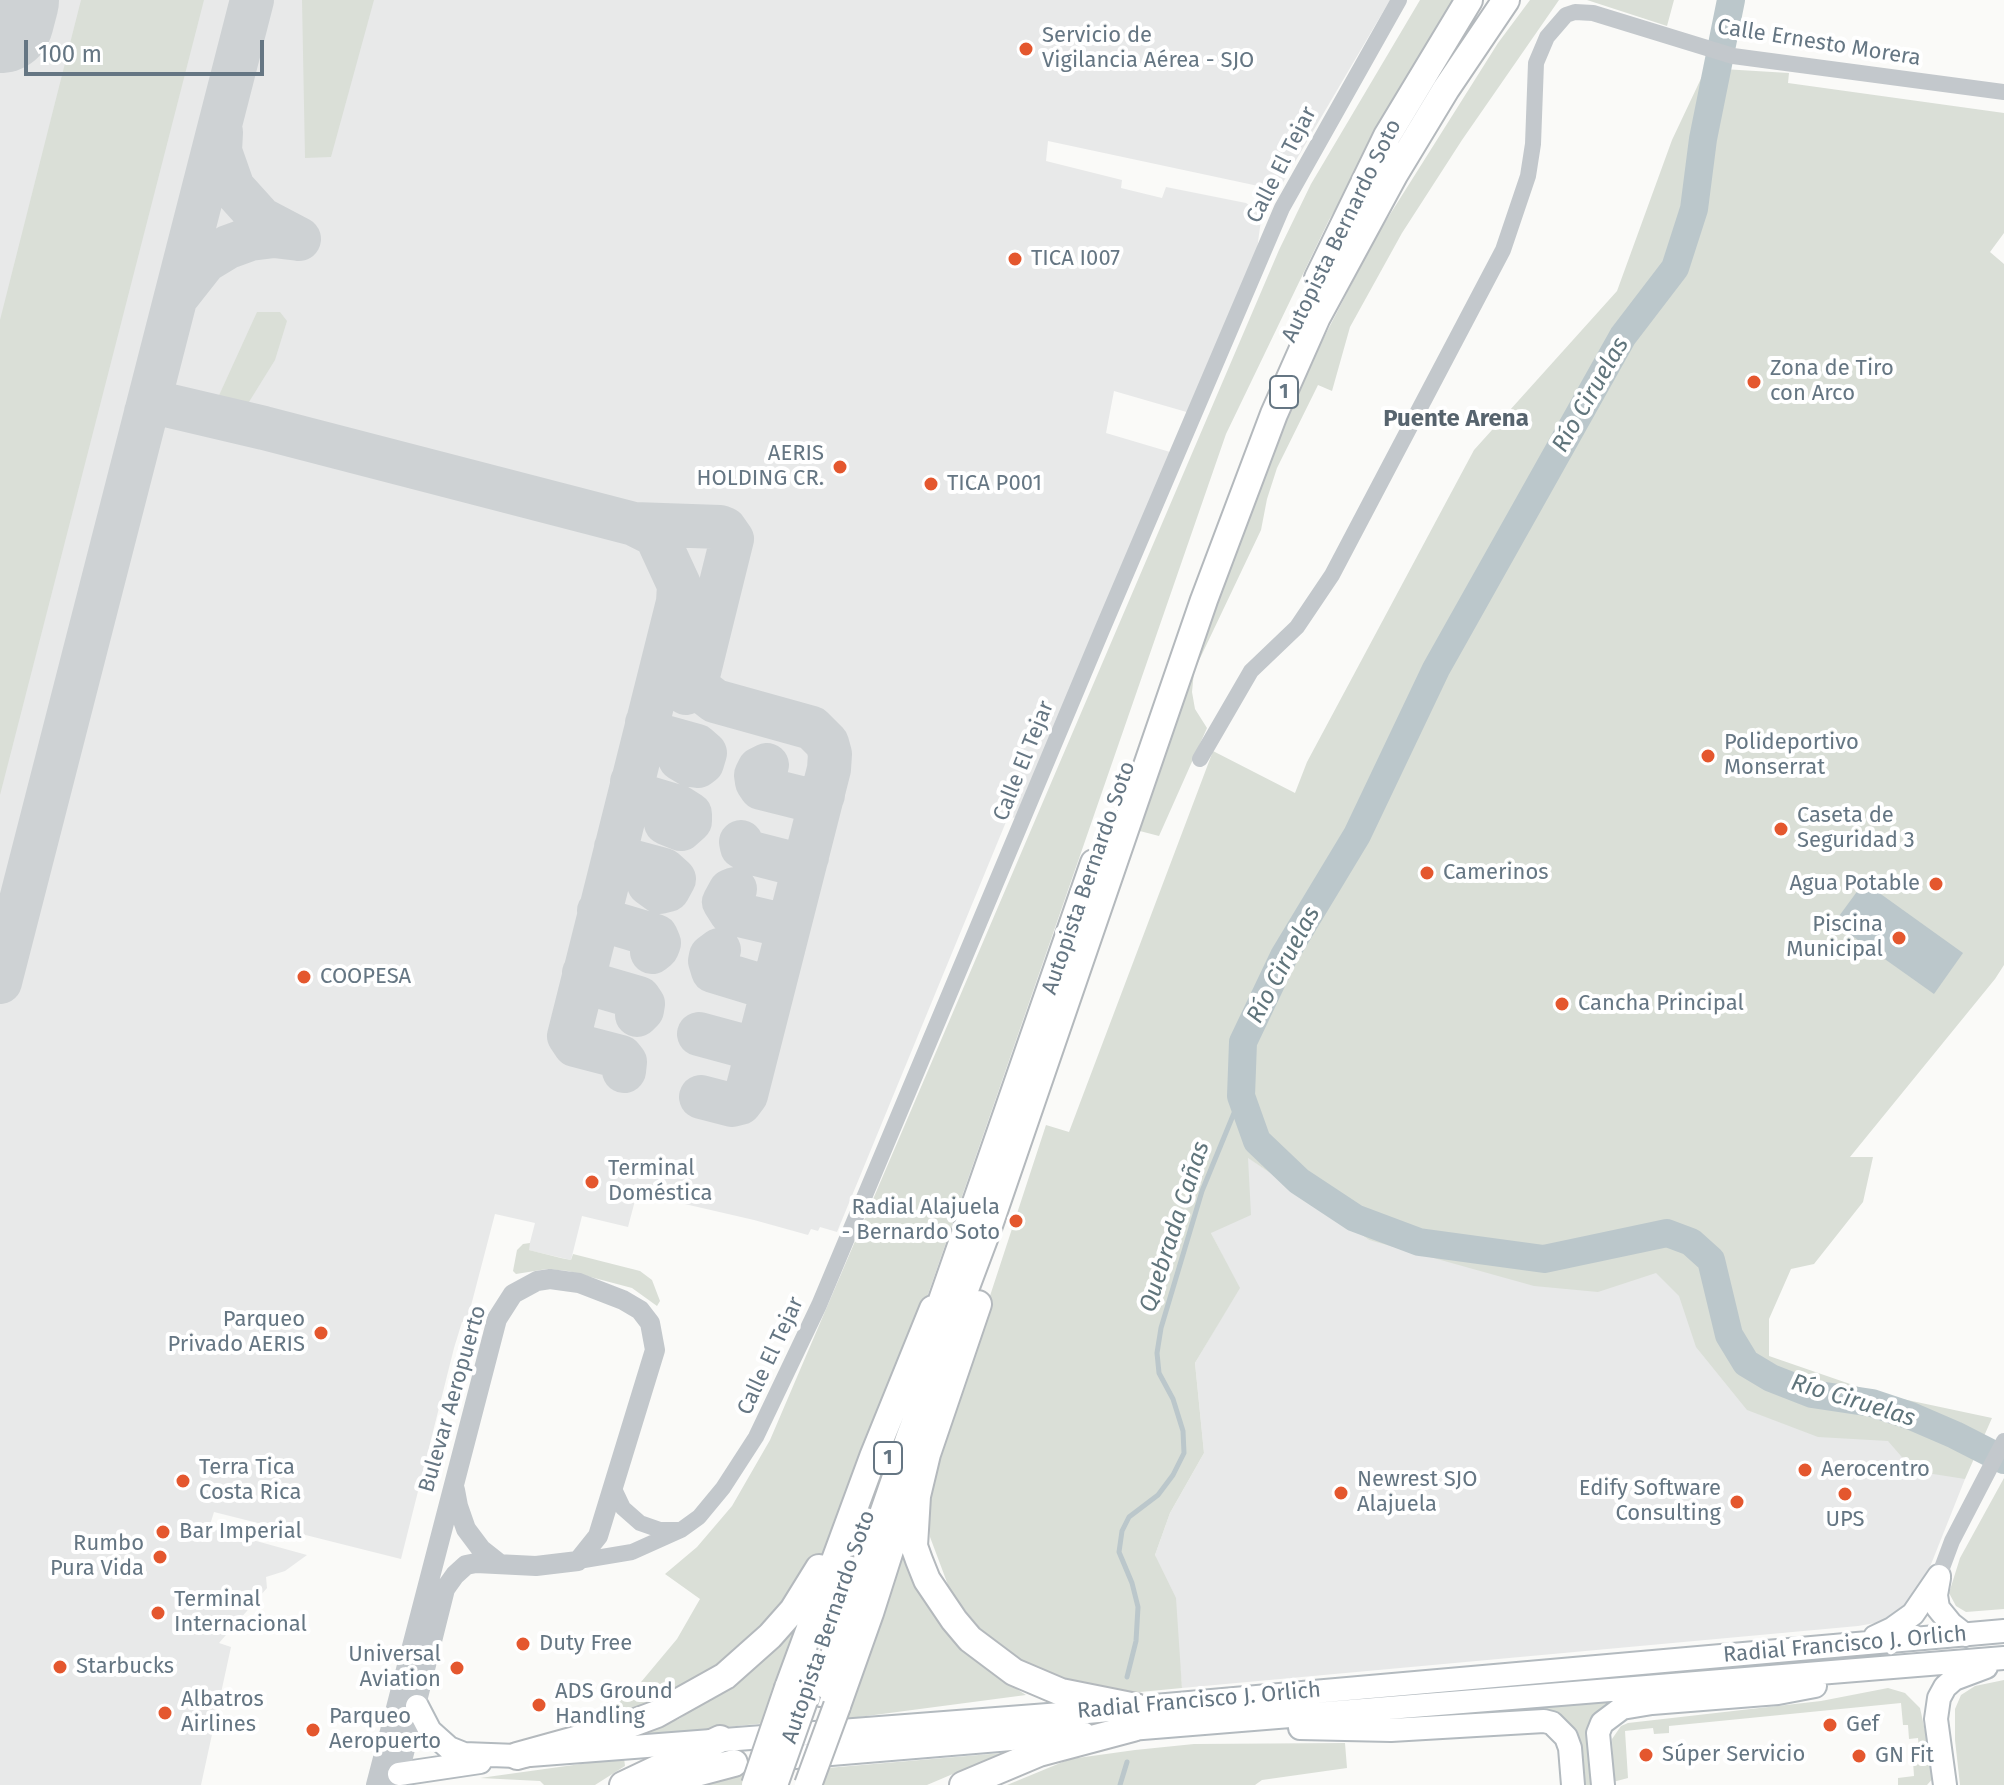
<!DOCTYPE html>
<meta charset="utf-8">
<style>
body{margin:0}
#map{position:relative;width:2004px;height:1785px;overflow:hidden;background:#fafaf8;font-family:"Fira Sans",sans-serif}
canvas{display:block}
.scale{position:absolute;left:24px;top:40px;width:240px;height:36px;box-sizing:border-box;border:4px solid #657683;border-top:0;padding-left:10px;font-size:24px;line-height:28px;white-space:nowrap;color:#657683;-webkit-text-stroke:6px #fff;paint-order:stroke}
</style>
<div id="map">
<canvas width="2004" height="1785"></canvas>
<div class="scale">100 m</div>
</div>
<script>
const context = document.querySelector('canvas').getContext('2d');
context.lineJoin = 'round';
function fillPath(path, color) {
  context.fillStyle = color;
  context.fill(path, 'evenodd');
}
function shape(rows) {
  const path = new Path2D();
  for (const r of rows) {
    path.moveTo(r[0], r[1]);
    for (let i = 2; i < r.length; i += 2) path.lineTo(r[i], r[i + 1]);
  }
  return path;
}
function trace(path, color, width, dash) {
  context.strokeStyle = color;
  context.lineWidth = width;
  context.lineCap = dash ? 'butt' : 'round';
  context.setLineDash(dash || []);
  context.stroke(path);
}
function drawText(font, color, halo, rows, align = 'center') {
  context.font = font + ' "Fira Sans",sans-serif';
  context.lineWidth = 8;
  context.setLineDash([]);
  context.textBaseline = 'middle';
  context.strokeStyle = halo;
  context.fillStyle = color;
  for (const [text, x, y, turn = 0] of rows) {
    context.save();
    context.translate(x, y);
    context.rotate((+turn || 0) * Math.PI / 180);
    context.textAlign = isNaN(turn) ? turn : align;
    if (halo) context.strokeText(text, 0, 0);
    context.fillText(text, 0, 0);
    context.restore();
  }
}
const built = shape([
 [0,0,1390,0,1282,184,1263,187,1048,141,1046,161,1122,180,1121,188,1162,198,1166,187,1246,203,1256,210,1261,220,1256,257,1190,413,1114,391,1106,433,1170,452,1017,818,1008,817,837,1232,820,1227,818,1231,811,1229,808,1235,754,1220,637,1193,628,1227,582,1216,571,1260,528,1250,535,1223,495,1214,467,1321,462,1322,454,1348,401,1559,214,1512,209,1528,307,1555,285,1571,266,1577,267,1588,219,1643,231,1647,201,1785,0,1785],
 [1247,1157,1369,1240,1667,1271,1739,1383,1946,1455,1965,1479,1918,1597,1893,1620,1858,1626,1182,1688,1178,1644,1155,1555,1170,1513,1204,1453,1195,1363,1239,1288,1211,1233]
]);
const green = shape([
 [81,0,204,0,0,795,0,320],
 [302,0,374,0,331,157,305,158],
 [1420,0,1458,0,1329,220,1226,434,862,1485,830,1550,798,1596,710,1675,614,1723,606,1708,631,1694,677,1639,700,1599,665,1574,697,1547,732,1506,770,1440,1279,250,1311,184],
 [1530,0,1559,0,1462,140,1402,233,1350,327,1332,391,1318,385,1277,468,1267,499,1261,530,1194,671,1192,692,1195,709,1207,728,1159,836,1136,830,1238,529,1291,401,1377,235,1498,43],
 [1587,0,1674,0,1667,26],
 [1706,68,1789,73,1788,83,2004,113,2004,233,1990,252,2004,264,2004,965,1995,979,1850,1157,1873,1157,1863,1202,1814,1264,1791,1269,1769,1319,1769,1356,1879,1394,1992,1418,1965,1479,1914,1471,1888,1441,1818,1437,1747,1410,1696,1347,1679,1296,1656,1273,1598,1292,1534,1286,1369,1240,1248,1158,1251,1215,1211,1233,1240,1288,1195,1363,1204,1453,1170,1513,1155,1555,1176,1598,1182,1688,1119,1694,1028,1670,989,1639,951,1593,930,1537,929,1493,948,1424,1046,1125,1069,1132,1213,751,1295,793,1307,762,1474,450,1617,291,1672,140],
 [257,312,280,312,287,321,275,360,244,410,216,402],
 [530,1243,529,1250,561,1258,571,1260,573,1254,640,1271,652,1280,660,1301,657,1306,632,1288,568,1271,547,1269,516,1274,513,1271,517,1250,523,1244],
 [2004,1478,2004,1609,1966,1612,1956,1606,1949,1593,1960,1558],
 [904,1547,960,1643,989,1671,1026,1695,844,1719],
 [807,1608,767,1723,648,1735,594,1744,679,1719,716,1694],
 [2004,1680,2004,1785,1960,1785,1955,1740,1955,1709,1961,1695,1975,1686],
 [1888,1688,1905,1693,1920,1708,1935,1776,1927,1785,1898,1785,1898,1778,1914,1776,1913,1761,1920,1760,1918,1738,1909,1739,1908,1725,1903,1725,1901,1703,1669,1726,1669,1733,1654,1734,1653,1728,1625,1731,1628,1778,1613,1782,1612,1739,1621,1726,1628,1723,1821,1701],
 [1623,1700,1611,1707,1594,1785,1580,1785,1558,1716,1540,1708],
 [1345,1743,1347,1768,1262,1780,1255,1785,1007,1785,1070,1759,1135,1750,1194,1744],
 [1002,1753,927,1785,820,1785,827,1768],
 [624,1758,625,1766,595,1785,544,1785,540,1781,480,1778],
 [752,1769,747,1785,687,1785,720,1775]
]);
const water = shape([
 [1864,882,1963,953,1934,994,1834,923]
]);
const stream = shape([
 [1127,1677,1136,1641,1138,1607,1132,1583,1119,1552,1122,1531,1129,1517,1158,1495,1173,1475,1184,1453,1183,1431,1173,1399,1159,1373,1157,1353,1161,1328,1202,1191,1241,1096],
 [1120,1785,1127,1762]
]);
const river = shape([
 [1731,0,1703,139,1694,209,1675,268,1623,336,1436,669,1357,835,1284,956,1243,1042,1241,1096,1257,1141,1299,1181,1355,1218,1419,1242,1544,1259,1667,1233,1691,1242,1711,1260,1729,1335,1746,1363,1771,1378,1812,1394,1872,1403,1911,1416,1955,1435,2004,1460]
]);
const taxiway = shape([
 [221,132,220,151,233,188,261,219,299,239],
 [179,294,205,261,228,247,250,239,274,236,299,239],
 [146,412,150,407,162,404,264,428,634,524,656,535,679,585,678,602,569,1036,575,1045,621,1057,625,1062,624,1071],
 [634,524,720,527,725,529,732,539,697,680,686,693],
 [673,624,674,645,680,663,693,684,715,701,812,728,827,743,830,754,829,769,746,1095,740,1103,732,1105,701,1097],
 [647,723,654,734,697,746,705,753,702,763,698,766,690,765,680,759],
 [767,765,759,769,756,775,757,782,761,788,809,800,823,795],
 [632,782,639,795,679,807,690,814,690,821,681,829,666,823],
 [741,842,742,847,752,853,795,864,807,857],
 [616,847,623,859,664,870,674,879,668,890,660,892,649,884],
 [735,889,730,891,724,902,731,913,782,925,791,916],
 [599,911,609,922,656,936,659,943,657,948,652,952],
 [719,950,711,956,710,961,713,971,759,985,770,984,775,979],
 [584,973,591,984,639,998,643,1004,642,1010,637,1015],
 [0,982,252,0],
 [699,1034,747,1047,759,1042]
]);
const runway = shape([
 [0,19,5,0]
]);
const minor = shape([
 [1200,759,1251,671,1297,627,1332,575,1503,250,1528,176,1533,144,1536,63,1547,37,1566,15,1575,12,1593,13,1733,56,2004,92],
 [614,1489,623,1508,640,1523,660,1530,680,1530],
 [578,1561,632,1552,681,1530,699,1517,723,1488,756,1437,819,1305,1102,630,1282,208,1399,0],
 [1939,1576,1952,1541,2004,1441]
]);
const tertiary = shape([
 [455,1490,458,1506,466,1529,481,1549,500,1564],
 [376,1785,497,1319,513,1294,537,1281,550,1279,579,1283,623,1300,640,1310,650,1323,655,1350,598,1536,578,1561,536,1566,476,1563,466,1565,455,1575,445,1589,396,1785]
]);
const secondary = shape([
 [1939,1578,1936,1595,1938,1608,1951,1624,1965,1635],
 [1875,1637,1892,1629,1913,1614,1939,1576],
 [417,1706,430,1731,449,1748,464,1754,517,1756,1087,1712,2004,1631],
 [1300,1728,1391,1730,1544,1721,1552,1723,1566,1737,1570,1748,1573,1785],
 [1118,1730,2004,1658],
 [771,1759,1083,1733],
 [399,1774,480,1762],
 [1603,1785,1598,1733,1602,1723,1622,1708,1652,1703,1778,1693,1815,1686],
 [1945,1785,1936,1719,1939,1698,1945,1687,1954,1679,1986,1667]
]);
const trunk = shape([
 [1318,278,1387,136,1469,0],
 [978,1304,927,1454,917,1496,914,1546,919,1560,927,1580,954,1620,970,1639,1014,1672,1061,1692,1136,1707],
 [932,1329,1094,863],
 [788,1688,873,1457,933,1309],
 [821,1693,910,1436,987,1231,1204,600,1274,414,1317,317,1394,175,1446,89,1506,0],
 [837,1706,870,1613,905,1503],
 [517,1756,622,1727,657,1714,725,1676,770,1636,793,1610,819,1568],
 [623,1785,720,1739],
 [665,1785,681,1777,734,1763],
 [963,1785,1039,1753,1133,1728]
]);
const trunkBridge = shape([
 [755,1785,788,1688],
 [774,1785,807,1692],
 [808,1785,837,1706]
]);
const markers = [
 [1026,49,8,"#e4572e"],
 [1015,259,8,"#e4572e"],
 [1754,382,8,"#e4572e"],
 [840,467,8,"#e4572e"],
 [931,484,8,"#e4572e"],
 [1708,756,8,"#e4572e"],
 [1781,829,8,"#e4572e"],
 [1427,873,8,"#e4572e"],
 [1936,884,8,"#e4572e"],
 [1899,938,8,"#e4572e"],
 [304,977,8,"#e4572e"],
 [1562,1004,8,"#e4572e"],
 [592,1182,8,"#e4572e"],
 [1016,1221,8,"#e4572e"],
 [321,1333,8,"#e4572e"],
 [1805,1470,8,"#e4572e"],
 [183,1481,8,"#e4572e"],
 [1341,1493,8,"#e4572e"],
 [1845,1494,8,"#e4572e"],
 [1737,1502,8,"#e4572e"],
 [163,1532,8,"#e4572e"],
 [160,1557,8,"#e4572e"],
 [158,1613,8,"#e4572e"],
 [523,1644,8,"#e4572e"],
 [60,1667,8,"#e4572e"],
 [457,1668,8,"#e4572e"],
 [539,1705,8,"#e4572e"],
 [165,1713,8,"#e4572e"],
 [1830,1725,8,"#e4572e"],
 [313,1730,8,"#e4572e"],
 [1646,1755,8,"#e4572e"],
 [1859,1756,8,"#e4572e"]
];
const shields = [
 [1284,392,28],
 [888,1458,28]
];
const shieldNames = [
 ["1",1284,392],
 ["1",888,1458]
];
const poiNames = [
 ["Servicio de",1042,36],
 ["Vigilancia Aérea - SJO",1042,61],
 ["TICA I007",1031,259],
 ["Zona de Tiro",1770,369],
 ["con Arco",1770,394],
 ["AERIS",824,454,"right"],
 ["HOLDING CR.",824,479,"right"],
 ["TICA P001",947,484],
 ["Polideportivo",1724,743],
 ["Monserrat",1724,768],
 ["Caseta de",1797,816],
 ["Seguridad 3",1797,841],
 ["Camerinos",1443,873],
 ["Agua Potable",1920,884,"right"],
 ["Piscina",1883,925,"right"],
 ["Municipal",1883,950,"right"],
 ["COOPESA",320,977],
 ["Cancha Principal",1578,1004],
 ["Terminal",608,1169],
 ["Doméstica",608,1194],
 ["Radial Alajuela",1000,1208,"right"],
 ["- Bernardo Soto",1000,1233,"right"],
 ["Parqueo",305,1320,"right"],
 ["Privado AERIS",305,1345,"right"],
 ["Terra Tica",199,1468],
 ["Costa Rica",199,1493],
 ["Aerocentro",1821,1470],
 ["Newrest SJO",1357,1480],
 ["Alajuela",1357,1505],
 ["Edify Software",1721,1489,"right"],
 ["Consulting",1721,1514,"right"],
 ["UPS",1845,1520,"center"],
 ["Bar Imperial",179,1532],
 ["Rumbo",144,1544,"right"],
 ["Pura Vida",144,1569,"right"],
 ["Terminal",174,1600],
 ["Internacional",174,1625],
 ["Duty Free",539,1644],
 ["Universal",441,1655,"right"],
 ["Aviation",441,1680,"right"],
 ["Starbucks",76,1667],
 ["ADS Ground",555,1692],
 ["Handling",555,1717],
 ["Albatros",181,1700],
 ["Airlines",181,1725],
 ["Parqueo",329,1717],
 ["Aeropuerto",329,1742],
 ["Gef",1846,1725],
 ["Súper Servicio",1662,1755],
 ["GN Fit",1875,1756]
];
const streetNames = [
 ["Calle Ernesto Morera",1819,43,9],
 ["Calle El Tejar",1282,165,-63],
 ["Autopista Bernardo Soto",1342,231,-64],
 ["Calle El Tejar",1024,761,-68],
 ["Autopista Bernardo Soto",1089,878,-71],
 ["Calle El Tejar",771,1356,-65],
 ["Bulevar Aeropuerto",453,1399,-74],
 ["Autopista Bernardo Soto",829,1627,-71],
 ["Radial Francisco J. Orlich",1845,1645,-5],
 ["Radial Francisco J. Orlich",1199,1701,-5]
];
const waterNames = [
 ["Río Ciruelas",1591,395,-60],
 ["Río Ciruelas",1284,965,-62],
 ["Quebrada Cañas",1175,1227,-72],
 ["Río Ciruelas",1853,1401,17]
];
const neighbourhoodNames = [
 ["Puente Arena",1456,419]
];
fillPath(built, '#e8e9e9');
fillPath(green, '#dadfd7');
fillPath(water, '#bbc7cb');
trace(stream, '#bbc7cb', 5);
trace(river, '#bbc7cb', 28);
trace(taxiway, '#ced2d4', 44);
trace(runway, '#ced2d4', 108);
trace(secondary, '#b3babf', 26);
trace(trunk, '#b4b9bd', 30);
trace(minor, '#c3c8cc', 16);
trace(tertiary, '#c3c8cc', 20);
trace(secondary, '#fff', 22);
trace(trunk, '#fff', 26);
trace(trunkBridge, '#b4b9bd', 30, []);
trace(trunkBridge, '#fff', 26);
for (const [x, y, r, color] of markers) {
  const dot = new Path2D();
  dot.arc(x, y, r, 0, 2 * Math.PI);
  context.fillStyle = color;
  context.fill(dot);
  trace(dot, '#fff', 3);
}
for (const [x, y, w] of shields) {
  const box = new Path2D();
  box.roundRect(x - w / 2, y - 16, w, 32, 6);
  context.fillStyle = '#fff';
  context.fill(box);
  trace(box, '#657683', 2);
}
drawText('bold 20px', '#657683', null, shieldNames);
drawText('22px', '#657683', '#fff', poiNames, 'left');
drawText('22px', '#657683', '#fff', streetNames);
drawText('italic 24px', '#60757c', '#fff', waterNames);
drawText('bold 24px', '#57646e', '#fff', neighbourhoodNames);
</script>
